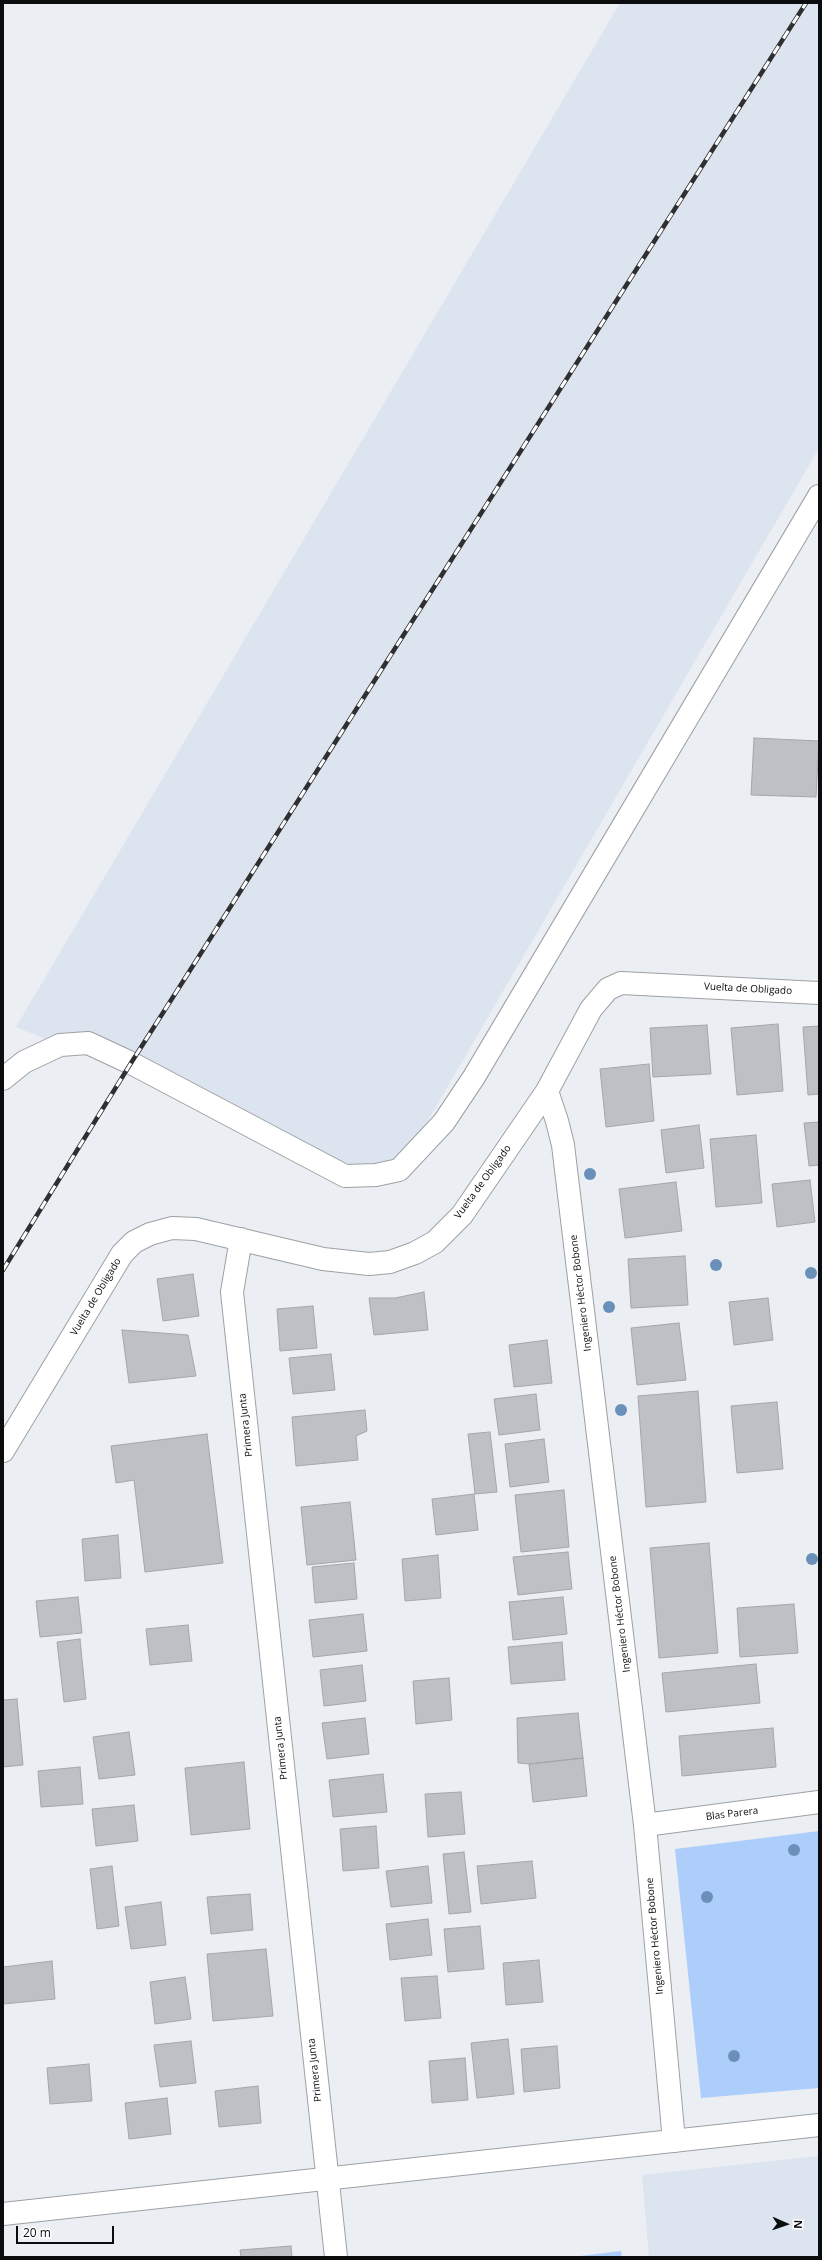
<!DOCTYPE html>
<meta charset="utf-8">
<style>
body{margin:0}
#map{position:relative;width:822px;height:2260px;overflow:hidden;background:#ebeef3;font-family:"Open Sans",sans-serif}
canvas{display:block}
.frame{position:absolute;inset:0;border:4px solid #0b0c0e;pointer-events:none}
.north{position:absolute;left:766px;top:2204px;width:40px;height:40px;-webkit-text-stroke:3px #fff;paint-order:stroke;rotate:92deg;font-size:11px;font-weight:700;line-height:16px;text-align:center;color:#0b0c0e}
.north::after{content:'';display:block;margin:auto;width:14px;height:18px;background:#0b0c0e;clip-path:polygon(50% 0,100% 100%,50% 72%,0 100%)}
.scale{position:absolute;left:16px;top:2226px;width:98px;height:18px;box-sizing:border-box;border:2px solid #0b0c0e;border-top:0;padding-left:5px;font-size:12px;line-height:14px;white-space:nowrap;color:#0b0c0e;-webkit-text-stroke:3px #fff;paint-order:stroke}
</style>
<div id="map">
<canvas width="822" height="2260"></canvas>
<div class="frame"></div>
<div class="north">N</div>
<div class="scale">20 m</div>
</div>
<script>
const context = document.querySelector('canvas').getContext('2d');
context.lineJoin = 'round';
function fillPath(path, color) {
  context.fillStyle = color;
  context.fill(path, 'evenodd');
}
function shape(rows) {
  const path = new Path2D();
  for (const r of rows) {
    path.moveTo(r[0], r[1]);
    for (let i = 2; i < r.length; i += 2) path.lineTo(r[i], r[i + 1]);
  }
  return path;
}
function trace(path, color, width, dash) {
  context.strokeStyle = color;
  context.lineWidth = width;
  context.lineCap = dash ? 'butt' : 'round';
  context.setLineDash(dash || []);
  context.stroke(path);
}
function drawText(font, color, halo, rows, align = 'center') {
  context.font = font + ' "Open Sans",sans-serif';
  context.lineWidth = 3;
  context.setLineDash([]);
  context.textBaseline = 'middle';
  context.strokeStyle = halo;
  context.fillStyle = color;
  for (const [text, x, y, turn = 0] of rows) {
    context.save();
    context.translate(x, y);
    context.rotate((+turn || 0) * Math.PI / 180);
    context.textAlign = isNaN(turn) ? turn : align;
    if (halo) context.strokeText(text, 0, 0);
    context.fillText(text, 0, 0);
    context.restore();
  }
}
const built = shape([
 [620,3,819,3,819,448,399,1170,376,1175,16,1027],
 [819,2156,819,2257,649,2257,642,2175]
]);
const green = shape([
 [819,1831,819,2088,701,2098,675,1849],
 [621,2251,622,2257,572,2257]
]);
const building = shape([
 [754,738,819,741,816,797,751,795,754,738],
 [778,1024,783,1091,737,1095,731,1028,778,1024],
 [707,1025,711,1074,653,1077,650,1028,707,1025],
 [819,1026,819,1094,808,1095,803,1027,819,1026],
 [649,1064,654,1121,606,1127,600,1069,649,1064],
 [819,1122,819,1165,809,1166,804,1123,819,1122],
 [699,1125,704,1168,666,1173,661,1130,699,1125],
 [756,1135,762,1203,716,1207,710,1139,756,1135],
 [810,1180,815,1222,777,1227,772,1184,810,1180],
 [676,1182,682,1231,625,1238,619,1189,676,1182],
 [685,1256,688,1305,631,1308,628,1259,685,1256],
 [193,1274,199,1316,163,1321,157,1279,193,1274],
 [424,1292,428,1330,374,1335,369,1298,395,1298,424,1292],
 [768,1298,773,1340,734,1345,729,1302,768,1298],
 [313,1306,317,1348,280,1351,277,1309,313,1306],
 [679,1323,686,1380,637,1385,631,1328,679,1323],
 [122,1330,188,1335,196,1376,129,1383,122,1330],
 [547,1340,552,1383,514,1387,509,1345,547,1340],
 [331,1354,335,1390,293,1394,289,1358,331,1354],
 [698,1391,706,1502,646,1507,638,1396,698,1391],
 [536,1394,540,1430,499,1435,494,1399,536,1394],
 [777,1402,783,1469,737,1473,731,1406,777,1402],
 [365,1410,367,1431,356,1436,358,1460,296,1466,292,1417,365,1410],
 [490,1432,497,1492,475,1494,468,1434,490,1432],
 [207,1434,223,1563,145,1572,134,1480,116,1483,111,1446,207,1434],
 [544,1439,549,1482,510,1487,505,1444,544,1439],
 [564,1490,569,1547,521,1552,515,1495,564,1490],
 [474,1494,478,1530,436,1535,432,1499,474,1494],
 [350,1502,356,1560,307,1565,301,1507,350,1502],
 [118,1535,121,1578,85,1581,82,1539,118,1535],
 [709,1543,718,1653,659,1658,650,1548,709,1543],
 [568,1552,572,1589,518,1595,513,1557,568,1552],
 [438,1555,441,1598,405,1601,402,1559,438,1555],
 [354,1563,357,1599,315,1603,312,1567,354,1563],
 [78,1597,82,1633,40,1637,36,1601,78,1597],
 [563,1597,567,1634,513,1640,509,1602,563,1597],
 [794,1604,798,1653,740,1657,737,1608,794,1604],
 [363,1614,367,1651,313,1657,309,1620,363,1614],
 [188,1625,192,1661,150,1665,146,1629,188,1625],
 [80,1639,86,1699,64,1702,57,1642,80,1639],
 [562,1642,565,1680,511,1684,508,1647,562,1642],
 [756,1664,760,1703,666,1712,662,1673,756,1664],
 [362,1665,366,1701,324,1706,320,1670,362,1665],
 [449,1678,452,1720,416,1724,413,1681,449,1678],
 [17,1699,23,1765,3,1767,3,1700,17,1699],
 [578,1713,583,1758,529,1764,518,1763,517,1718,578,1713],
 [365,1718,369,1754,327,1759,322,1723,365,1718],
 [773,1728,776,1767,682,1776,679,1736,773,1728],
 [129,1732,135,1775,99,1779,93,1737,129,1732],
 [583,1758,587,1796,533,1802,529,1764,583,1758],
 [244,1762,250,1829,191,1835,185,1768,244,1762],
 [80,1767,83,1804,41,1807,38,1771,80,1767],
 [383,1774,387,1812,333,1817,329,1780,383,1774],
 [461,1792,465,1834,428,1837,425,1794,461,1792],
 [134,1805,138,1841,96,1846,92,1809,134,1805],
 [376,1826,379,1868,343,1871,340,1829,376,1826],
 [464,1852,471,1912,449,1914,443,1854,464,1852],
 [532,1861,536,1898,481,1904,477,1866,532,1861],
 [112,1866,119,1926,97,1929,90,1869,112,1866],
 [428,1866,432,1903,391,1907,386,1871,428,1866],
 [250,1894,253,1930,211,1934,207,1897,250,1894],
 [161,1902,166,1945,131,1949,125,1907,161,1902],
 [428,1919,432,1955,390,1960,386,1924,428,1919],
 [480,1926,484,1969,448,1972,444,1929,480,1926],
 [266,1949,273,2016,213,2021,207,1954,266,1949],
 [539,1960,543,2002,506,2005,503,1963,539,1960],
 [52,1961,55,1999,3,2004,3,1967,52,1961],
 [437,1976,441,2018,405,2021,401,1978,437,1976],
 [185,1977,191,2019,155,2024,150,1982,185,1977],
 [508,2039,514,2094,477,2098,471,2043,508,2039],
 [191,2041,196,2083,160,2087,154,2045,191,2041],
 [557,2046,560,2088,524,2092,521,2049,557,2046],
 [465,2058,468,2100,432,2103,429,2061,465,2058],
 [89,2064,92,2101,50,2104,47,2068,89,2064],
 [258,2086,261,2123,219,2127,215,2091,258,2086],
 [167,2098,171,2134,129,2139,125,2103,167,2098],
 [291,2246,292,2257,241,2257,240,2250,291,2246]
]);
const minor = shape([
 [3,1079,24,1062,60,1045,88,1043,131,1063,345,1176,376,1175,399,1170,444,1122,474,1077,819,496],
 [547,1091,557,1121,563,1145,645,1825,674,2141],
 [241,1239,232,1292,336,2257],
 [3,1451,122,1254,134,1242,150,1234,172,1228,196,1229,323,1259,369,1264,390,1262,415,1253,435,1242,462,1215,547,1091,591,1009,608,989,621,983,819,993],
 [645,1825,819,1802]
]);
const major = shape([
 [3,2214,819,2125]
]);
const rail = shape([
 [3,1270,131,1063,806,3]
]);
const trees = [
 [590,1174],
 [716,1265],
 [811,1273],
 [609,1307],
 [621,1410],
 [812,1559],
 [794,1850],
 [707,1897],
 [734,2056]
];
const streetNames = [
 ["Vuelta de Obligado",748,989,3],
 ["Vuelta de Obligado",483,1182,-54],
 ["Ingeniero Héctor Bobone",581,1293,-97],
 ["Vuelta de Obligado",96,1297,-59],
 ["Primera Junta",246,1425,-96],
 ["Ingeniero Héctor Bobone",620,1614,-97],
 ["Primera Junta",281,1748,-96],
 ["Blas Parera",732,1814,-7],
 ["Ingeniero Héctor Bobone",655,1936,-95],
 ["Primera Junta",315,2070,-96]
];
fillPath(built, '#dce4ef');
fillPath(green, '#adcefa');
fillPath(building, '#bdc0c5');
trace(building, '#a3a6ab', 1);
trace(minor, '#9da1a5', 24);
trace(major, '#9da1a5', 24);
trace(minor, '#fff', 22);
trace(major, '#fff', 22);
trace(rail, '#2d2f31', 4.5);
trace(rail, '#fff', 3, [9]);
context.fillStyle = '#6a90ba';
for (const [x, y] of trees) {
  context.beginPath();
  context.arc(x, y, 6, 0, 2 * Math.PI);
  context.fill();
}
drawText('10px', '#0b0c0e', '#fff', streetNames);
</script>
